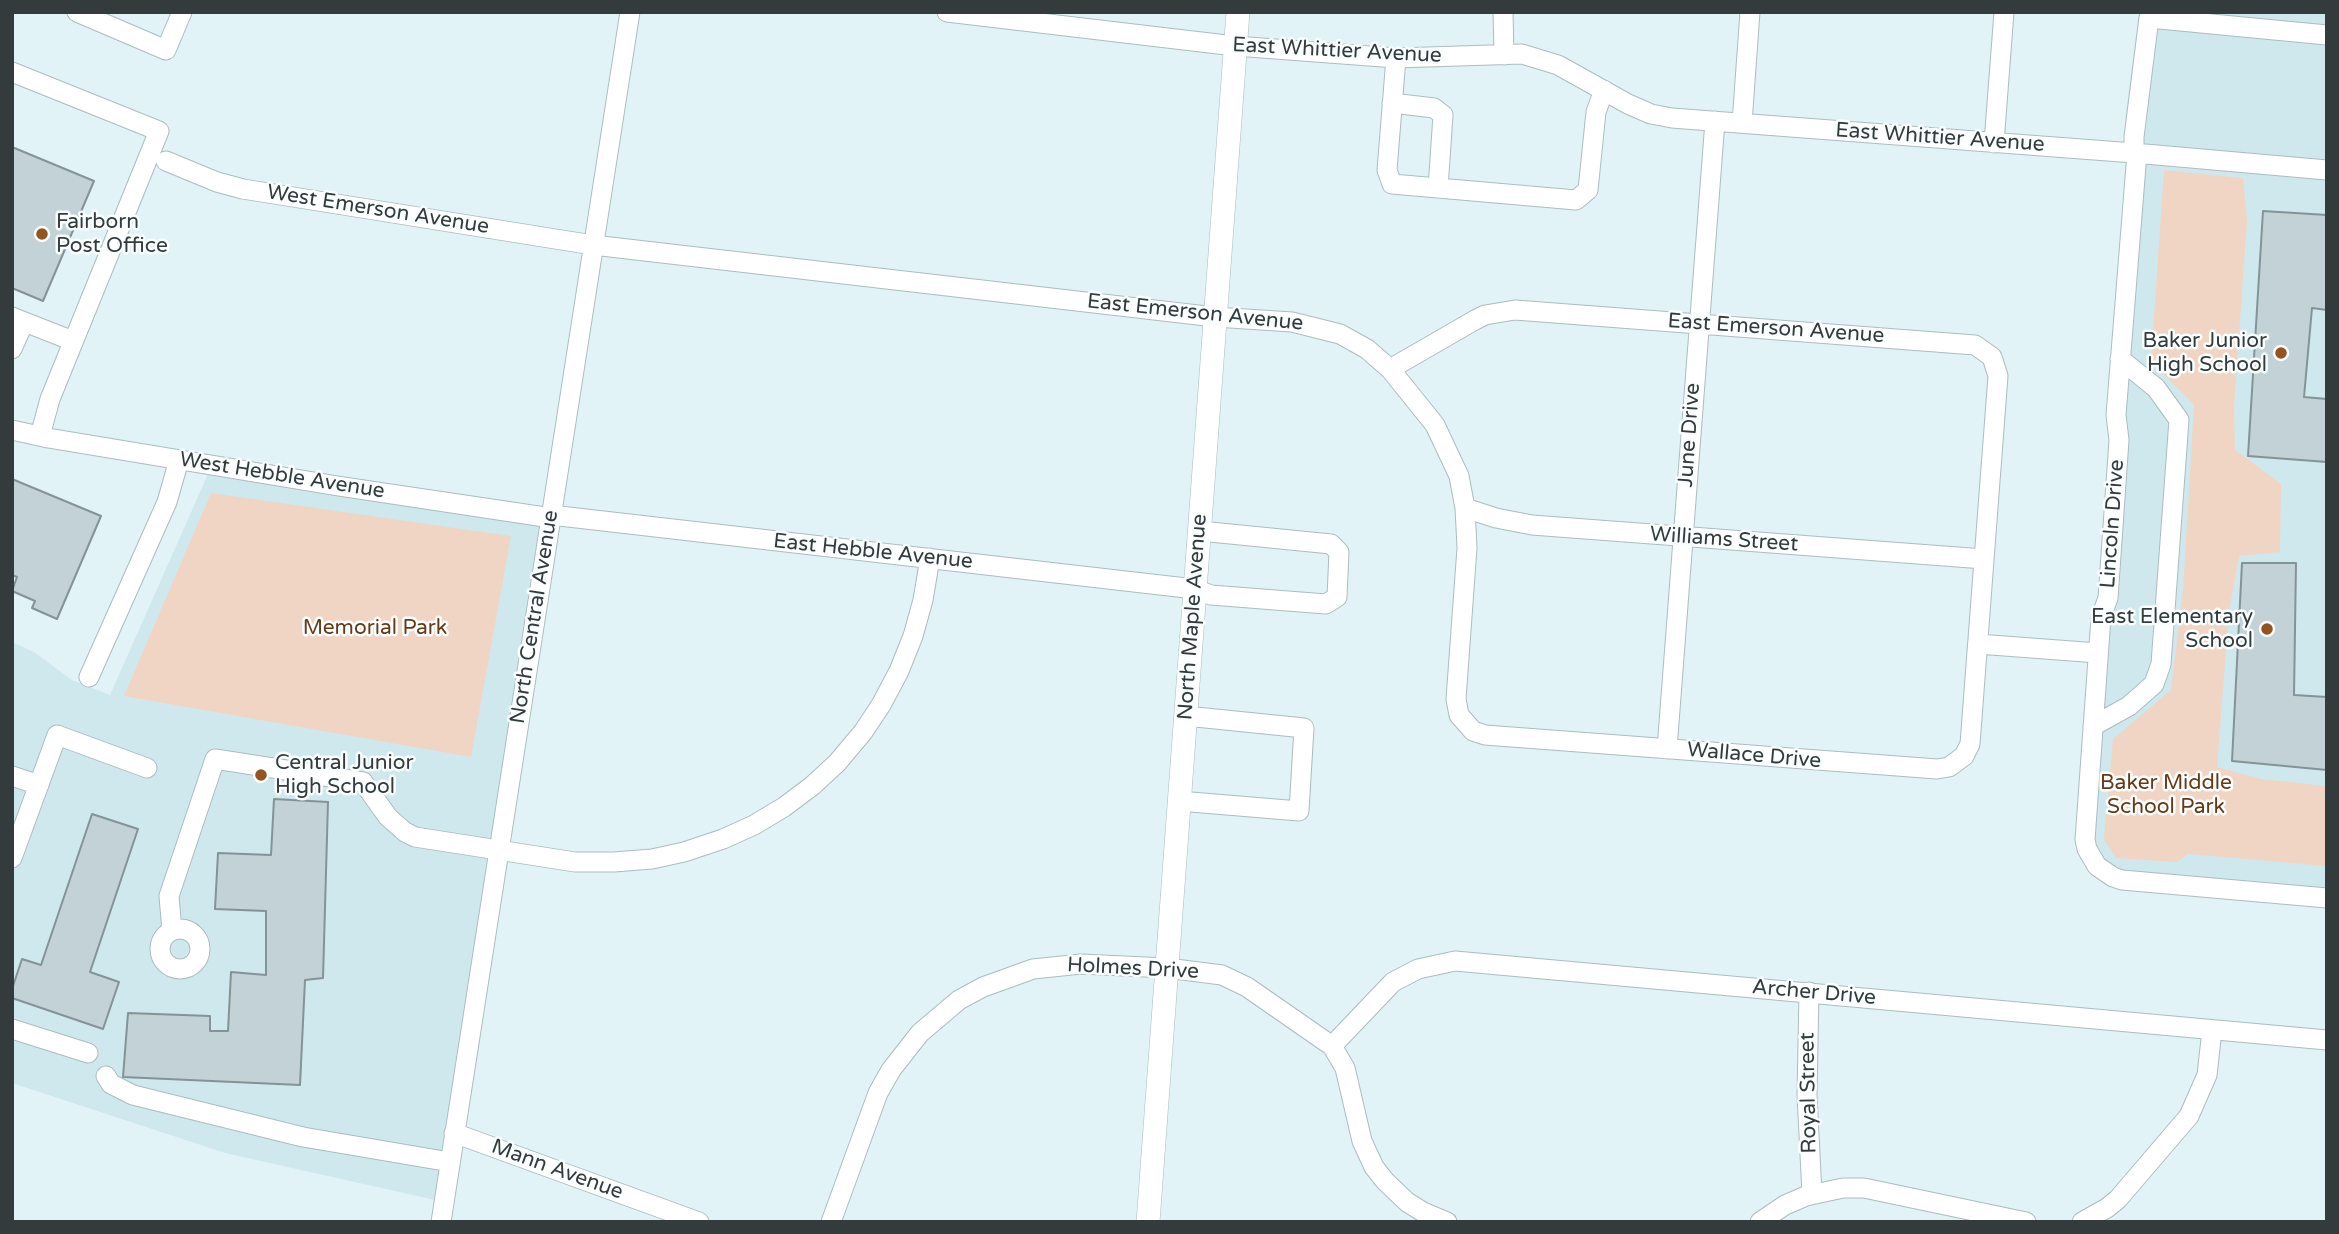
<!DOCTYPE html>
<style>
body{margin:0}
#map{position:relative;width:2339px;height:1234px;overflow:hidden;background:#e2f3f7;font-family:"Varela Round",sans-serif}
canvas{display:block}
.frame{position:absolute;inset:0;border:14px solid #343b3c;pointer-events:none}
</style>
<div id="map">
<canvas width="2339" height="1234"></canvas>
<div class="frame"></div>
</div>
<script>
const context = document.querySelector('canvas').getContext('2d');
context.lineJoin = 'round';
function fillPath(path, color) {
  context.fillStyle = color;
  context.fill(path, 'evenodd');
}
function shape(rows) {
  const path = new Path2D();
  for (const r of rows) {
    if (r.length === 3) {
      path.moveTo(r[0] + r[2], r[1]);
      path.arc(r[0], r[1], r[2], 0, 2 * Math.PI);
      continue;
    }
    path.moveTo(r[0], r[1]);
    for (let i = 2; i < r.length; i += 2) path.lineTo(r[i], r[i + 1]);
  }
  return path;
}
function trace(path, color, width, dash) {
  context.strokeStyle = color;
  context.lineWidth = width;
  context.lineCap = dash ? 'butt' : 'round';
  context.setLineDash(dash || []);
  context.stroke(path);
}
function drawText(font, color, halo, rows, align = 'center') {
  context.font = font + ' "Varela Round",sans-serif';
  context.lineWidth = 5;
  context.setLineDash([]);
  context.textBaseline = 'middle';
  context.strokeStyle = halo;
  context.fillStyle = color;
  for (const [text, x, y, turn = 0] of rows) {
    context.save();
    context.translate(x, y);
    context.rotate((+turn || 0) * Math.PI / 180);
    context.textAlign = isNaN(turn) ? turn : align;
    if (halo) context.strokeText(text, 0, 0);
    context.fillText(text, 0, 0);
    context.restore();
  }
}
const built = shape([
 [2139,12,2327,12,2327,898,2122,880,2091,858,2137,153,2125,120],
 [212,465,551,515,444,1202,225,1153,12,1083,12,642,34,652,72,680,110,695]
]);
const green = shape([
 [2164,170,2243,178,2247,220,2234,407,2235,450,2281,484,2280,552,2239,556,2229,612,2217,767,2261,779,2327,786,2327,866,2188,854,2177,862,2116,858,2104,839,2113,739,2171,690,2183,590,2194,405,2151,361],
 [211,493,511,536,471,757,124,696]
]);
const building = shape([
 [12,147,94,181,43,301,12,288,12,147],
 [2263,211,2327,215,2327,310,2312,308,2304,397,2327,399,2327,462,2248,456,2263,211],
 [12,479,101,516,57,619,32,608,35,601,12,591,17,577,12,575,12,479],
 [2242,563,2296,563,2294,695,2327,697,2327,770,2232,761,2242,563],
 [274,799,328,802,323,978,305,980,300,1085,123,1077,128,1013,210,1016,210,1031,228,1031,231,972,266,975,266,911,215,909,218,853,271,855,274,799],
 [92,814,138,829,90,972,119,982,103,1029,12,998,12,989,22,959,41,965,92,814]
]);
const minor = shape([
 [77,12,166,50,182,12],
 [947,12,1235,46,1396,58,1522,54,1558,65,1628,104,1651,114,1672,118,2134,153,2327,170],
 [1503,12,1504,55],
 [12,72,159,131,50,399,40,436],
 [1392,103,1434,108,1443,115,1438,188,1392,184,1387,170,1396,58],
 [1742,123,1750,12],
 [1994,143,2004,12],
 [2134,153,2134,137,2149,18,2327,35],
 [2137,153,2116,415,2119,440,2108,598,2101,617,2085,840,2087,849,2097,866,2113,877,2122,880,2327,898],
 [166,161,217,182,243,189,593,245,1215,317,1292,322,1340,334,1367,349,1390,369,1475,320,1485,315,1515,310,1975,345,1992,357,1998,376,1970,744,1964,756,1949,767,1937,769,1485,735,1473,731,1459,715,1456,699,1467,548,1465,508,1459,476,1435,425,1390,369],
 [1438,188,1576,200,1588,190,1596,112,1604,90],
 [12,317,73,341],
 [12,349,24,322],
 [12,430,48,438,338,486,545,517,551,515,1195,589,1211,595,1326,604,1337,597,1339,552,1331,544,1200,531],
 [1465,508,1496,518,1532,525,1984,559],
 [1978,644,2098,653],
 [89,677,167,502,179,460],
 [2093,726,2129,706,2154,684,2161,664,2179,420,2156,388,2120,359],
 [1667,749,1715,121],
 [12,776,39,785],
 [1179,801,1299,811,1304,728,1186,716],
 [12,858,57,735,147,768],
 [180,949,20],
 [172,931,169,896,215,759,363,782,388,817,405,832,415,837,575,862,614,862,652,859,684,852,723,839,754,825,784,807,812,786,837,763,863,732,881,705,899,671,913,636,923,600,930,558],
 [1809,992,1807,1095,1812,1194],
 [12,1029,88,1053],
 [1332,1046,1393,982,1418,969,1455,961,2327,1040],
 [106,1076,111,1084,133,1095,303,1137,450,1162],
 [454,1133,699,1222],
 [441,1222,630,12],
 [831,1222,878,1093,891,1070,920,1033,959,1000,983,987,1033,969,1081,964,1167,968,1222,975,1247,987,1332,1046,1345,1068,1362,1141,1374,1167,1385,1181,1407,1202,1423,1212,1447,1222],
 [1760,1222,1785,1205,1806,1196,1843,1188,1864,1188,2026,1222],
 [2082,1222,2107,1208,2118,1199,2189,1116,2207,1075,2212,1030]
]);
const major = shape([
 [1148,1222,1238,12]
]);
const markers = [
 [42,234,7,"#94531f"],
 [2281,353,7,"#94531f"],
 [2267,629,7,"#94531f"],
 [261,775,7,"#94531f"]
];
const streetNames = [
 ["East Whittier Avenue",1337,51,3],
 ["East Whittier Avenue",1940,138,4],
 ["West Emerson Avenue",378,210,9],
 ["East Emerson Avenue",1195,313,6],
 ["East Emerson Avenue",1776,329,4],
 ["June Drive",1690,435,-86],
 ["West Hebble Avenue",282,476,9],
 ["Lincoln Drive",2113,524,-86],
 ["Williams Street",1724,540,4],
 ["East Hebble Avenue",873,552,6],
 ["North Central Avenue",535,617,-81],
 ["North Maple Avenue",1193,617,-86],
 ["Wallace Drive",1754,756,5],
 ["Holmes Drive",1133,969,3],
 ["Archer Drive",1814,993,5],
 ["Royal Street",1809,1093,-91],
 ["Mann Avenue",557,1170,20]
];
const poiNames = [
 ["Fairborn",56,222],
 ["Post Office",56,246],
 ["Baker Junior",2267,341,"right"],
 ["High School",2267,365,"right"],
 ["East Elementary",2253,617,"right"],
 ["School",2253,641,"right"],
 ["Central Junior",275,763],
 ["High School",275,787]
];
const parkNames = [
 ["Memorial Park",375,628],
 ["Baker Middle",2166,783],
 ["School Park",2166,807]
];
fillPath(built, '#cfe8ee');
fillPath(green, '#f0d5c4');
fillPath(building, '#c2d2d6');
trace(building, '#849396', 2);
trace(minor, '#acbcc0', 21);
trace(major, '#acbcc0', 24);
trace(minor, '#fff', 19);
trace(major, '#fff', 23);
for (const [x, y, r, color] of markers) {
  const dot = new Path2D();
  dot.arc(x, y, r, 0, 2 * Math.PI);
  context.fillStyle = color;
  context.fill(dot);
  trace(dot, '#fafefe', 2.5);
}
drawText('21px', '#343b3c', '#fafefe', streetNames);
drawText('21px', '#343b3c', '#fafefe', poiNames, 'left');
drawText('21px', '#673a17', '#fafefe', parkNames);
</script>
